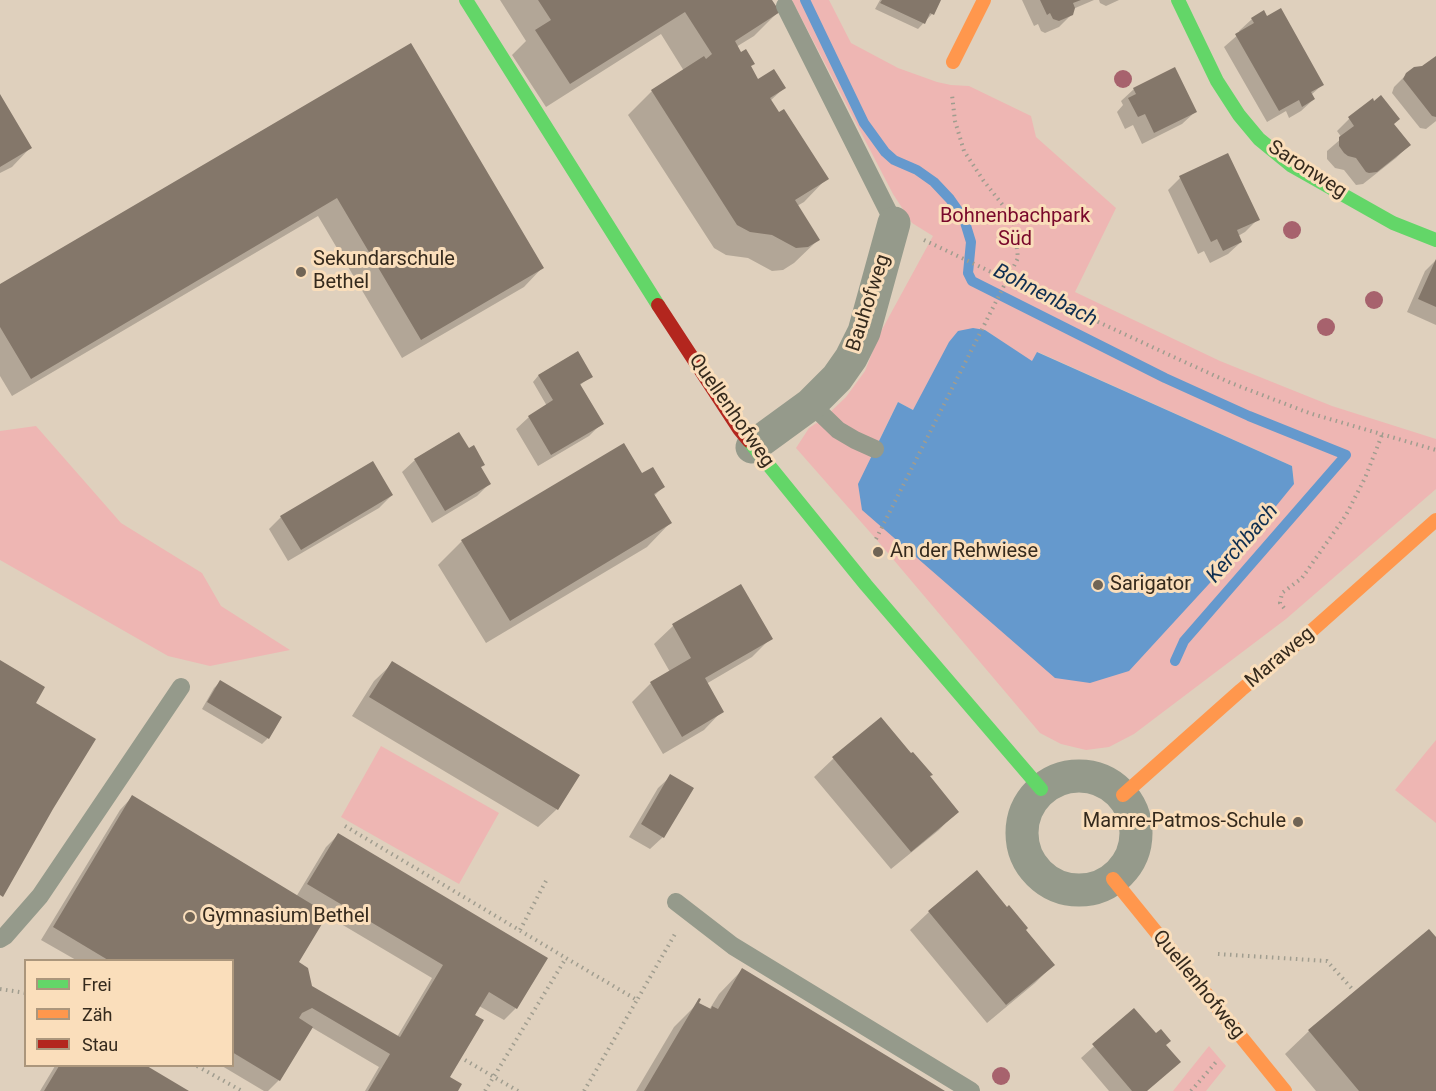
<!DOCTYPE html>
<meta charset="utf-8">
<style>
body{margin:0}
#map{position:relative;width:1436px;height:1091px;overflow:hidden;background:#dfd0bd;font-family:Roboto,sans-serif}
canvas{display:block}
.legend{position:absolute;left:24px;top:959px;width:210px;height:108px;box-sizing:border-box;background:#fadebb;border:2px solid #ab967c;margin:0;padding:8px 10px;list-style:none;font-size:18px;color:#352a1d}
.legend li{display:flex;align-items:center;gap:12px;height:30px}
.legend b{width:30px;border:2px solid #ab967c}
</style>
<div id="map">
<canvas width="1436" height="1091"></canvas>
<ul class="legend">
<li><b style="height:8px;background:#63d668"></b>Frei</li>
<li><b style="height:8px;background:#ff974d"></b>Zäh</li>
<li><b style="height:8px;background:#b3261e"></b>Stau</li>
</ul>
</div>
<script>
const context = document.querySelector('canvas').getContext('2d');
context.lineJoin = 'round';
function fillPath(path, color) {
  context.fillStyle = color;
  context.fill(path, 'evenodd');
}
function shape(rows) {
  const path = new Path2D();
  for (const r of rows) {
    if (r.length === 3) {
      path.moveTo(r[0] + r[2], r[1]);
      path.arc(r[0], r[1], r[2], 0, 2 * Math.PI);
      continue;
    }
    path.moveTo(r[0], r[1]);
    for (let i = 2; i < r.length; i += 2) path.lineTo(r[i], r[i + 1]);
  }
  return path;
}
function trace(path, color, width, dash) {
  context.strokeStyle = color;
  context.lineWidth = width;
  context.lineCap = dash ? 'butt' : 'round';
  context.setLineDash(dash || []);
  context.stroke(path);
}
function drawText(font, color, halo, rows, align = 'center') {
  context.font = font + ' Roboto,sans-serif';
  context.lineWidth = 6;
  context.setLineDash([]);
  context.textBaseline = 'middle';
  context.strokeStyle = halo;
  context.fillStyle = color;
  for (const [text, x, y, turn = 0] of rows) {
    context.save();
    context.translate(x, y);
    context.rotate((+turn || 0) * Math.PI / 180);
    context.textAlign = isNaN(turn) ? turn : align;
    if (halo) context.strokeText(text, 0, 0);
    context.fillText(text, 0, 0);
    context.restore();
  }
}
const green = shape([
 [792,0,829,0,851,43,898,68,937,82,951,85,969,86,1031,116,1036,137,1116,208,1075,292,1220,361,1332,406,1436,439,1436,489,1286,619,1134,734,1109,747,1086,750,1061,744,1040,733,876,539,796,448,809,428,824,418,846,397,865,371,879,335,933,236,912,223,893,194],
 [985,330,1032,362,1038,352,1292,466,1294,483,875,449,898,402,913,410],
 [36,426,121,523,202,573,221,606,290,650,210,666,168,656,0,560,0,431],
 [1436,740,1436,823,1395,790],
 [381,746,499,813,459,884,341,817],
 [1209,1046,1226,1066,1206,1091,1173,1091]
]);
const water = shape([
 [973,328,985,330,1032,361,1037,352,1292,466,1294,484,1242,548,1129,671,1090,683,1055,678,862,510,858,484,898,402,913,410,949,342,958,331]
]);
const shadow = shape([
 [500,0,770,0,778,12,754,36,736,47,757,81,784,88,770,101,827,178,804,202,797,206,818,240,794,263,783,270,772,271,748,258,726,255,714,248,628,115,652,91,684,71,661,34,546,107,512,55,526,41],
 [880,0,939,0,932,14,918,29,875,9],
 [1022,0,1094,0,1073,9,1072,14,1059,27,1045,33,1041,31,1038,24,1034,26],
 [1099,0,1119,0,1106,6,1100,3],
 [1252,19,1322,85,1311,95,1314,99,1301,111,1289,118,1286,111,1267,122,1224,47,1240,33,1239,31],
 [410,45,542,268,524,287,402,358,318,216,12,396,0,376,0,285],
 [1436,58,1436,121,1426,129,1420,128,1392,93,1394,87,1407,74,1422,68],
 [1134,89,1195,112,1182,124,1142,144,1133,125,1125,129,1117,112,1123,105,1121,101],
 [0,97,30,148,12,167,0,173],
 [1372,101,1409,145,1396,158,1363,184,1356,185,1344,170,1335,168,1327,159,1327,151,1342,138,1337,131,1349,119],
 [1180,178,1258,219,1245,232,1238,236,1241,242,1228,254,1210,263,1204,251,1198,254,1168,190],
 [1436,260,1436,325,1407,312,1425,271],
 [577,353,591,376,579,386,602,423,589,436,538,466,516,429,529,417,547,406,533,382,538,376],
 [415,460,489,484,477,496,432,523,402,472],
 [642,475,663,487,654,496,670,523,647,547,486,643,438,565,462,541],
 [392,495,379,508,288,561,269,529,281,517],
 [740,586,771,638,752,657,706,684,722,711,704,730,663,754,632,702,651,683,670,672,654,644,673,626],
 [393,663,557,809,538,827,352,716,374,681],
 [220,682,268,738,262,744,202,709,214,688],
 [881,719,957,811,939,830,891,869,814,777,833,759],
 [671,776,663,837,650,849,629,837,658,788],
 [132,797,296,897,326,847,338,835,516,1008,504,1020,479,1006,448,1077,456,1091,365,1091,379,1067,311,1027,279,1080,268,1091,264,1091,222,1066,232,1066,232,960,76,960,41,940,120,810],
 [326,915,432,978,397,1037,311,987,297,963],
 [929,912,1053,965,1035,983,987,1023,910,930],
 [1436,939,1436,1091,1316,1091,1285,1054,1309,1031],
 [742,970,941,1091,636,1091,674,1027,697,1004,709,1010,719,994],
 [1134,1010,1164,1045,1147,1091,1109,1091,1081,1058],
 [55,1066,144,1066,187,1091,40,1091]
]);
const stream = shape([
 [805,0,864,123,885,152,894,160,917,170,934,182,950,199,964,219,971,242,968,273,972,281,1165,378,1249,416,1346,455,1184,641,1175,661]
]);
const building = shape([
 [538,0,772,0,780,12,735,41,741,52,746,49,755,64,751,66,758,79,774,69,786,88,770,98,779,112,784,109,829,179,795,200,820,240,808,247,796,248,772,235,750,232,737,225,651,90,704,56,706,59,712,54,685,12,570,84,535,30,551,20],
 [882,0,941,0,934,15,930,13,925,24,880,3],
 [1040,0,1081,0,1073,3,1075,8,1073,15,1059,21,1053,19,1050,13,1047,15],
 [1281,8,1324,85,1311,92,1315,99,1302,107,1299,100,1279,111,1235,34,1254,23,1251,18,1264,10,1267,16],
 [411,43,544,268,421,340,337,198,31,379,0,327,0,284],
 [1436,56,1436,117,1432,116,1403,79,1406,73,1414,67,1422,66],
 [1175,67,1197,112,1154,133,1145,114,1138,117,1128,98,1136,94,1133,88],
 [0,94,32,148,0,167],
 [1381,95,1400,119,1394,124,1411,145,1377,172,1369,173,1366,172,1356,158,1348,156,1344,153,1339,146,1339,137,1354,126,1348,117,1373,98,1374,101],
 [1228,153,1260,220,1237,230,1242,242,1223,251,1217,239,1211,242,1179,176],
 [1436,259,1436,307,1418,299],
 [578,351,593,377,580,384,604,424,551,455,528,416,553,400,538,375],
 [459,432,469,448,474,445,485,465,481,467,491,484,445,511,414,459],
 [624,443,642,473,653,467,665,487,654,494,672,523,510,621,461,540],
 [373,461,393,495,301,550,280,516],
 [741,584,773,639,705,678,724,712,682,737,650,682,691,658,672,624],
 [0,660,45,687,36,703,96,739,53,809,3,897,0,895],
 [392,661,580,775,558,810,369,697],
 [220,680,282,717,269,739,207,702],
 [881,717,911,753,913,752,933,775,930,776,959,812,911,852,832,757],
 [670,774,694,788,664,838,641,824],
 [132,795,328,914,299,962,308,968,312,986,400,1037,443,965,307,884,338,833,548,958,517,1009,489,992,475,1015,484,1020,450,1077,462,1084,458,1091,368,1091,390,1054,312,1008,302,1013,299,1018,313,1027,280,1081,232,1052,232,960,108,960,53,927],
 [977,870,1007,907,1009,905,1028,928,1026,930,1055,965,1006,1005,928,911],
 [1429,929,1436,937,1436,1091,1359,1091,1308,1030],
 [742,968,945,1091,644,1091,699,998,701,999,699,1003,711,1009,712,1006,718,1009],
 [1134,1008,1156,1033,1161,1029,1171,1041,1166,1045,1181,1062,1147,1091,1132,1091,1092,1044],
 [59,1066,147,1066,189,1091,44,1091]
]);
const path = shape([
 [924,240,1008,280,1178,359,1231,383,1309,413,1436,450],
 [876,539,1018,258,1014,224,1009,213,983,180,964,151,955,121,952,95],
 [1284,608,1280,603,1282,593,1302,578,1346,515,1365,478,1382,435],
 [345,826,566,958],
 [520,930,547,879],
 [1218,954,1327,961,1354,991],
 [0,989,26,993],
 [465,1060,518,1091],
 [197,1066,242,1091],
 [485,1091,566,958,637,1000,675,934],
 [584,1091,637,1000],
 [1191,1091,1217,1061]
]);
const lane = shape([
 [785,6,894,223],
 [811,404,838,430,855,440,875,449],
 [676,902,733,946,971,1091],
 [0,939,5,936,40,896,181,687]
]);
const street = shape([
 [752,447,811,404,837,378,851,358,864,332,894,223],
 [1079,833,57]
]);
const fast = shape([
 [466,0,658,305],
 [1178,0,1217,81,1239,115,1259,139,1292,166,1393,223,1436,240],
 [749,441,866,585,1041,789]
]);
const slow = shape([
 [953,62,984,0],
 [1123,795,1241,690,1308,634,1436,520],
 [1113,879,1285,1091]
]);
const jam = shape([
 [658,305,739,429,749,441]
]);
const trees = [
 [1123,79],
 [1292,230],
 [1374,300],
 [1326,327],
 [1001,1076]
];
const markers = [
 [301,272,6,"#706455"],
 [878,552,6,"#706455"],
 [1098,585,6,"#706455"],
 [1298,822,6,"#706455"],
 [190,917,6,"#706455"]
];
const streetNames = [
 ["Saronweg",1307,170,33],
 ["Bauhofweg",869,303,-72],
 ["Quellenhofweg",731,411,55],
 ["Maraweg",1280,658,-40],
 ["Quellenhofweg",1198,985,51]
];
const parkNames = [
 ["Bohnenbachpark",1015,217],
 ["Süd",1015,240]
];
const poiNames = [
 ["Sekundarschule",313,260],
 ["Bethel",313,283],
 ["An der Rehwiese",890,552],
 ["Sarigator",1110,585],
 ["Mamre-Patmos-Schule",1286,822,"right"],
 ["Gymnasium Bethel",202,917]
];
const waterNames = [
 ["Bohnenbach",1045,296,27],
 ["Kerchbach",1243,544,-49]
];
fillPath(green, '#eeb6b3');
fillPath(water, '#6599cd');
fillPath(shadow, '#0003');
trace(stream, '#6599cd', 10);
fillPath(building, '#84776a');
trace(path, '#a09d8f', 4, [1.5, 4.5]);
trace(lane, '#959a8b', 18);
trace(street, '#959a8b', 33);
trace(fast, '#63d668', 14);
trace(slow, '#ff974d', 14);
trace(jam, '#b3261e', 14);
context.fillStyle = '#a7626d';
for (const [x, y] of trees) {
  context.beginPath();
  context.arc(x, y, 9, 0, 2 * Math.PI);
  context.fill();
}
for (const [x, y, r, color] of markers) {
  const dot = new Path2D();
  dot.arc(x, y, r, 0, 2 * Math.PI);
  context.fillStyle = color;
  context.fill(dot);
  trace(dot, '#fadebb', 2);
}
drawText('20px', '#352a1d', '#fadebb', streetNames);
drawText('20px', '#79082b', '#fadebb', parkNames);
drawText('20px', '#352a1d', '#fadebb', poiNames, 'left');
drawText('italic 21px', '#0e2e50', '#fadebb', waterNames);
</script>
